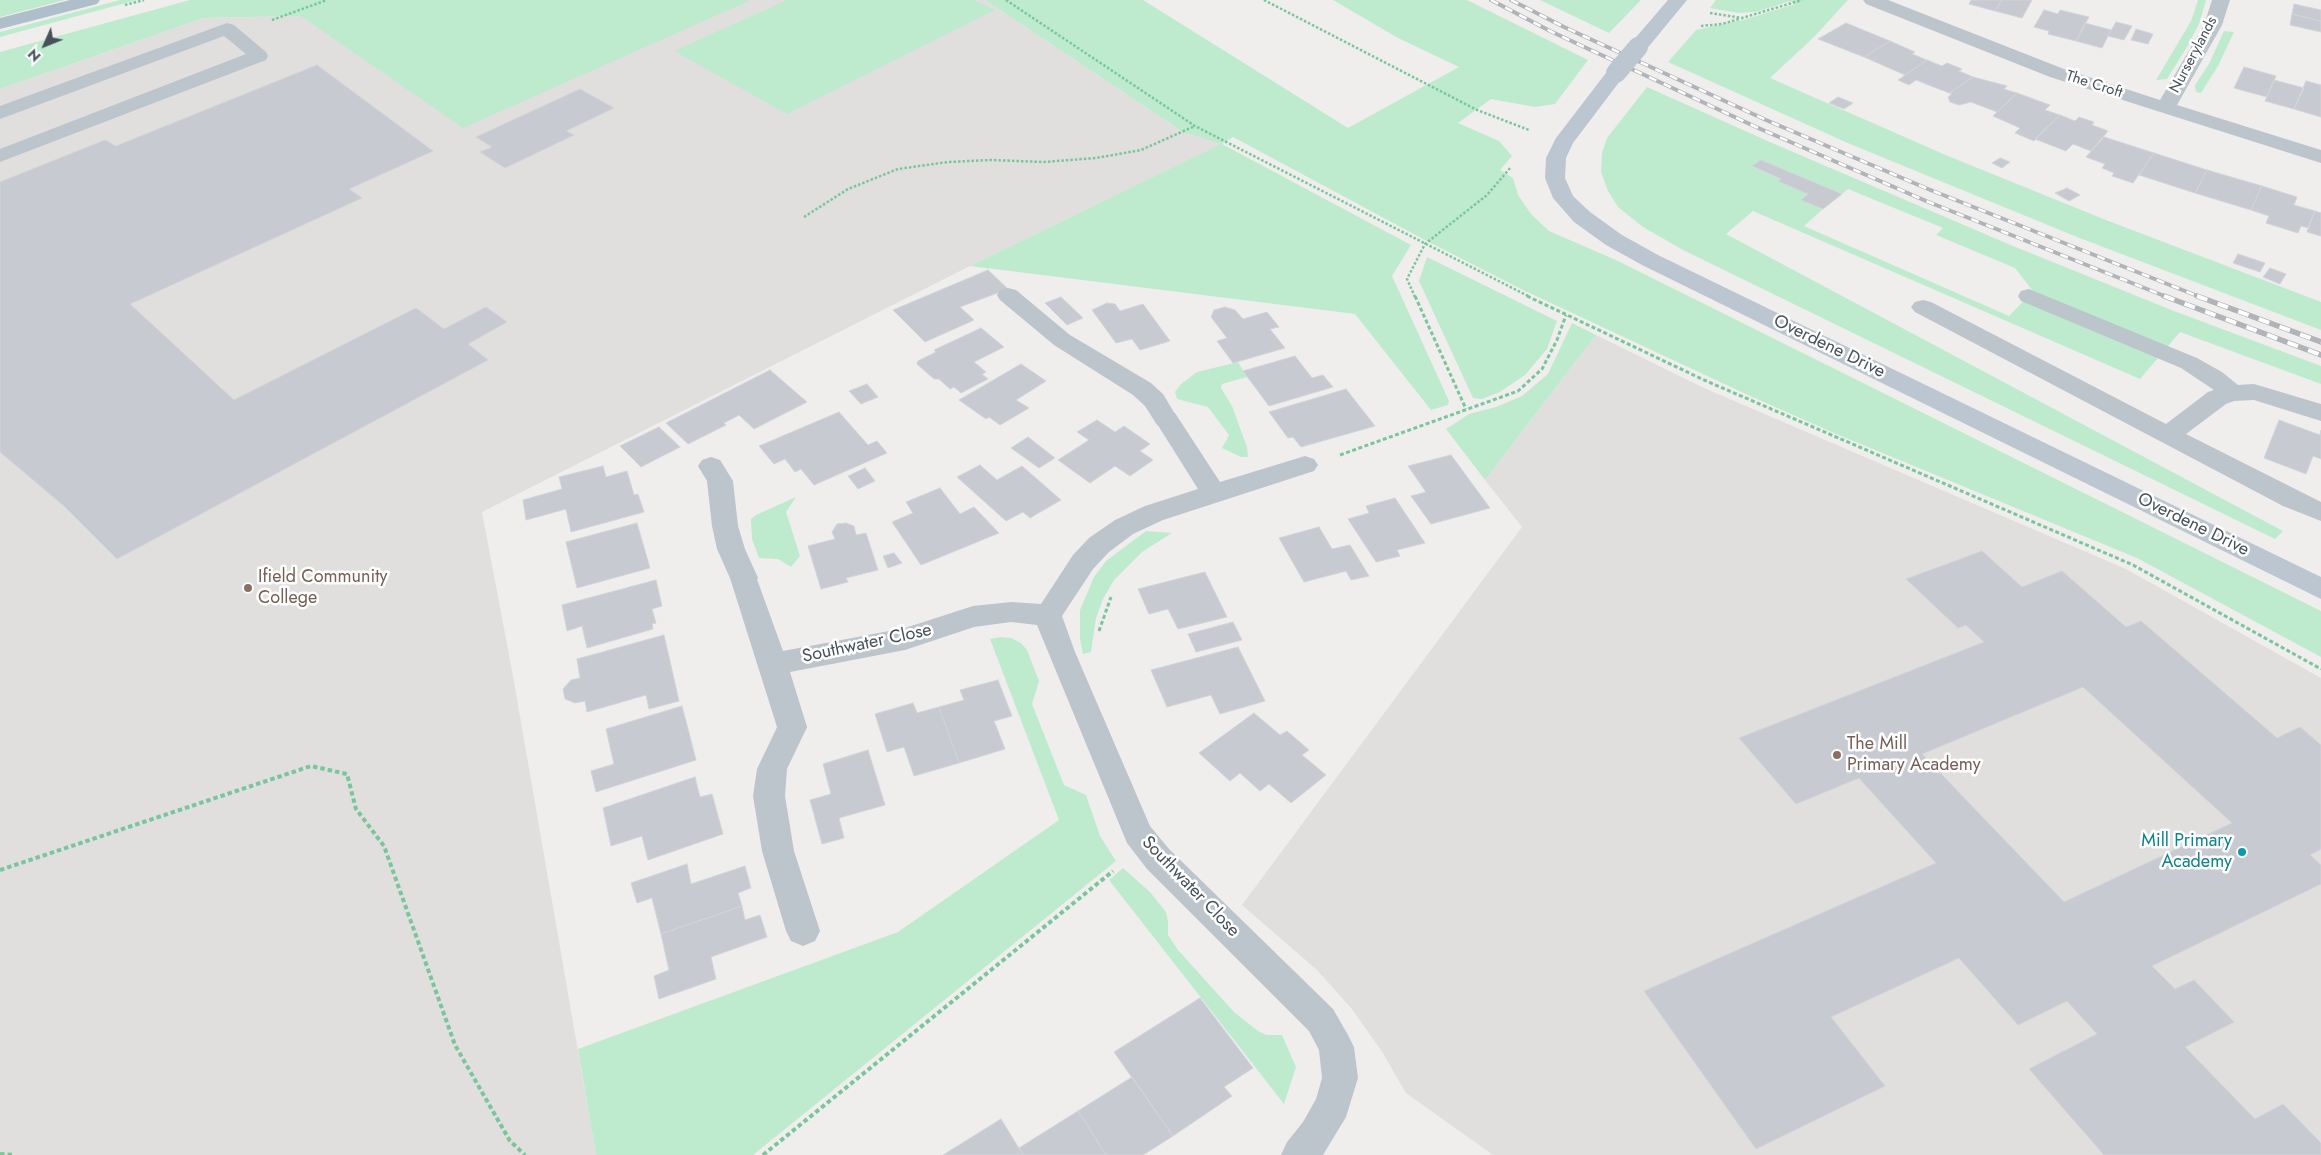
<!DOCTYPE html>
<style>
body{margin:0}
#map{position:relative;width:2321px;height:1155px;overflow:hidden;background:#f0eded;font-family:Jost,sans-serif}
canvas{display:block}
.north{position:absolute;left:20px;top:20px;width:50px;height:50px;-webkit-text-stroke:4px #fff;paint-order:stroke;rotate:226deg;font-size:14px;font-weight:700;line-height:20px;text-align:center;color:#475159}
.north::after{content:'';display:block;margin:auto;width:18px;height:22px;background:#475159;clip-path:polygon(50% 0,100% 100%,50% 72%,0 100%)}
</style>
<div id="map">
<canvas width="2321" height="1155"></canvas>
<div class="north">N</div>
</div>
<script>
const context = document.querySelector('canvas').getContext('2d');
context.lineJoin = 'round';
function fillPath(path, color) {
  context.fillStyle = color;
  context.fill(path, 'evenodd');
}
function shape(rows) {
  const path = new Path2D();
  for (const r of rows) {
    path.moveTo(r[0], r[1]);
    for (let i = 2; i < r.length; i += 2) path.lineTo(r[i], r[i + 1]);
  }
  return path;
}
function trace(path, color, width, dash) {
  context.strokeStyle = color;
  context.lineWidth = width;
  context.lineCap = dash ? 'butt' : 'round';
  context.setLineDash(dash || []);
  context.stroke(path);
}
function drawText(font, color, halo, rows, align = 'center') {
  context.font = font + ' Jost,sans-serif';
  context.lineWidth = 5;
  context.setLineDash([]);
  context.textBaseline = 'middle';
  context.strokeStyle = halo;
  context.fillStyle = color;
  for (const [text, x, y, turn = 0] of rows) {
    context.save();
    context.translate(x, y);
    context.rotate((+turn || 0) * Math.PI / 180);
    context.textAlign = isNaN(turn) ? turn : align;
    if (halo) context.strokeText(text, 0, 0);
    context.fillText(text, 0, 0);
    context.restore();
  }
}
const education = shape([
 [342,0,985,0,1183,132,1222,144,970,266,482,512,513,676,596,1155,0,1155,0,89,204,18,301,16],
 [1596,335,1704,388,2126,569,2321,678,2321,1155,1493,1155,1406,1093,1381,1050,1351,1008,1317,970,1242,905,1522,527,1485,480]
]);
const green = shape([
 [0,0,65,0,0,17],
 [120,0,137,0,0,37,0,32],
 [190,0,751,0,463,128,301,16,204,18,0,89,0,52],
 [787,0,973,0,995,10,787,114,674,51],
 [985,0,1143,0,1348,128,1459,67,1398,38,1333,0,1467,0,1588,60,1555,104,1535,107,1491,99,1458,123,1499,141,1512,156,1500,170,1513,178,1518,195,1531,214,1549,231,1618,261,2321,611,2321,657,2137,558,1834,433,1748,395,1523,290,1423,239,1233,137,1222,144,1411,245,1392,276,1449,401,1448,405,1431,410,1355,314,970,266,1221,144,1183,132],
 [1540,0,1641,0,1609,33],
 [1716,0,1848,0,1814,37,1770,78,1948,156,2106,220,2321,302,2321,330,2077,237,1850,144,1668,62,1696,30,1747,19,1795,4,1791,1,1755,12,1738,13,1710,8],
 [2198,0,2206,0,2199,24,2187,47,2167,79,2156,80,2191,21],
 [2224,31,2234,32,2218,66,2201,93,2196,92,2195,85,2209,64],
 [1647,87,1772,143,2013,246,2174,311,2321,366,2321,384,2180,332,2140,379,1753,211,1726,234,2283,531,2275,539,1683,250,1643,227,1618,207,1608,191,1601,172,1602,153,1607,138],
 [1761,160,1842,194,1848,189,1943,228,1936,235,2015,268,2033,291,2009,316,1804,226,1823,209,1801,200,1808,194,1779,181,1781,179,1753,167],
 [1427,257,1557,321,1547,349,1525,375,1500,392,1482,399,1473,398,1419,281],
 [1572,323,1596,335,1485,480,1446,429,1469,414,1496,407,1522,396,1548,374],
 [1238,362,1247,377,1222,384,1221,388,1232,406,1247,447,1248,457,1241,457,1222,448,1229,435,1208,407,1177,399,1175,392,1181,384,1197,372],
 [796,497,786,512,800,556,791,567,778,559,759,558,752,539,751,519,756,515],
 [1146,531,1172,533,1142,552,1114,580,1103,599,1096,618,1091,652,1083,654,1080,639,1080,610,1094,577,1106,561],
 [1000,637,1011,638,1021,643,1027,650,1039,681,1032,704,1064,785,1086,795,1100,836,1116,861,753,1155,596,1155,578,1049,898,932,1059,820,990,639],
 [1123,868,1150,892,1166,912,1168,921,1168,935,1178,950,1234,1012,1258,1031,1266,1035,1282,1035,1296,1067,1284,1104,1109,880]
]);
const building = shape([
 [1971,0,2002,0,1995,11,1969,4,1971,0],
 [2002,0,2032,0,2022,18,1995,11,2002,0],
 [2294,4,2321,10,2321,21,2292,14,2294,4],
 [2044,10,2058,14,2060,10,2089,17,2076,41,2048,34,2049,31,2034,27,2044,10],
 [2292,14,2321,21,2321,32,2290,25,2292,14],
 [2116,22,2132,26,2124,40,2108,36,2116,22],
 [1846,23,1890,41,1864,57,1818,39,1846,23],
 [2085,23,2111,30,2102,48,2076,41,2085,23],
 [2136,29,2153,34,2148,44,2131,40,2136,29],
 [1890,41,1915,52,1912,54,1927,60,1905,75,1864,57,1890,41],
 [1927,60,1942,66,1947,63,1962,69,1959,71,1973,77,1949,93,1916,80,1909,85,1898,80,1927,60],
 [317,65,433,151,349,189,362,198,130,304,234,400,416,308,444,329,486,307,507,322,468,344,488,360,117,559,64,506,0,452,0,182,105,140,116,146,317,65],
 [2244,67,2276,76,2267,97,2234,88,2244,67],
 [1973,77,2007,86,2004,89,2017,93,1997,112,1971,102,1959,105,1950,102,1948,97,1952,94,1949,93,1973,77],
 [2274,80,2304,88,2294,109,2265,101,2274,80],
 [2306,81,2321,85,2321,117,2294,109,2306,81],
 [580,89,614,108,566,131,574,135,505,168,480,152,492,147,476,137,580,89],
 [2017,93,2050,105,2045,110,2060,115,2034,141,2015,133,2020,128,1993,116,2017,93],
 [1838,97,1853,103,1844,109,1829,103,1838,97],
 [2060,115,2075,121,2079,117,2094,122,2092,125,2108,131,2091,151,2073,144,2066,151,2035,139,2060,115],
 [2104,137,2154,153,2133,183,2112,176,2114,173,2102,168,2105,164,2086,157,2104,137],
 [2154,153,2207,170,2195,193,2139,175,2154,153],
 [2000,158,2010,162,2002,168,1992,163,2000,158],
 [1761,160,1842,194,1823,209,1801,200,1808,194,1778,181,1781,179,1752,166,1761,160],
 [2207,170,2262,186,2251,210,2195,193,2207,170],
 [2262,186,2297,197,2294,205,2315,211,2308,228,2301,226,2298,233,2266,223,2269,216,2251,210,2262,186],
 [2067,188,2080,195,2069,201,2055,193,2067,188],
 [2315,211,2321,213,2321,236,2307,232,2315,211],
 [2238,254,2265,263,2260,272,2233,263,2238,254],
 [2270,268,2286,274,2280,284,2263,277,2270,268],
 [988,270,1008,289,960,307,974,320,925,342,893,310,988,270],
 [1061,297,1083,318,1067,325,1045,303,1061,297],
 [1107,303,1115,304,1120,311,1143,304,1170,341,1140,350,1132,339,1116,343,1092,310,1107,303],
 [1225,307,1235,310,1243,319,1267,312,1279,327,1270,329,1285,348,1233,363,1217,341,1227,338,1211,317,1214,310,1225,307],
 [981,328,1004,347,974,362,986,372,982,374,988,379,961,393,954,387,950,389,939,379,934,379,917,364,918,361,936,352,934,350,981,328],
 [1295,356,1312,378,1323,375,1333,387,1269,406,1243,371,1295,356],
 [1021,364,1046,381,1016,400,1029,408,1000,425,989,417,986,419,959,400,1021,364],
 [770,370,807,402,754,429,739,415,724,423,726,425,688,444,666,423,770,370],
 [867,384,878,397,861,404,849,391,867,384],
 [1346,389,1375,426,1301,447,1293,437,1288,438,1269,412,1346,389],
 [839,412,868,445,877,441,887,453,814,485,801,469,795,472,785,459,774,464,759,446,839,412],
 [1097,420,1115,432,1124,426,1150,444,1140,451,1153,460,1130,476,1115,466,1090,483,1058,460,1089,440,1077,432,1097,420],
 [2279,420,2320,435,2321,430,2321,459,2313,456,2306,474,2264,458,2279,420],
 [659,427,680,447,641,467,620,446,659,427],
 [1028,437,1055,458,1039,468,1011,448,1028,437],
 [1451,455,1490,508,1431,524,1411,496,1426,492,1408,466,1451,455],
 [980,465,997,480,1022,466,1061,500,1030,518,1023,512,1006,521,957,477,980,465],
 [603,466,606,477,627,471,634,495,638,494,644,512,571,532,566,509,526,520,523,500,562,489,559,477,603,466],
 [865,468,875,481,858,489,848,476,865,468],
 [940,488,960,514,974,507,999,533,921,565,892,522,913,513,906,502,940,488],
 [1395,498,1425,543,1397,550,1400,556,1376,562,1348,519,1369,513,1366,506,1395,498],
 [637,523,650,568,577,588,566,542,637,523],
 [846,523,854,526,856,535,866,533,878,570,846,578,848,582,821,589,808,546,835,539,832,532,837,524,846,523],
 [1319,527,1332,549,1350,545,1369,576,1351,580,1346,571,1304,582,1279,538,1319,527],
 [1982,551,2022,587,2062,571,2126,627,2141,621,2277,738,2300,727,2321,745,2321,849,2310,855,2321,865,2321,884,2152,966,2175,989,2194,980,2234,1022,2185,1047,2255,1119,2283,1104,2321,1143,2321,1155,2104,1155,2029,1069,2097,1034,2067,1001,2018,1025,1959,958,1831,1017,1885,1086,1756,1149,1644,991,1936,863,1859,778,1796,804,1739,738,1984,642,1966,625,1958,628,1906,579,1982,551],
 [2083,687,2232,823,2064,902,1922,754,2083,687],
 [894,553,902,563,888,568,883,556,894,553],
 [1205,572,1227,617,1178,629,1168,609,1149,614,1138,589,1205,572],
 [656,580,662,606,652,609,656,623,652,624,653,629,587,648,582,626,567,631,562,605,656,580],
 [1233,622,1242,640,1196,652,1188,634,1233,622],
 [664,635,679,701,649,709,646,695,587,712,585,701,575,703,565,699,563,689,571,680,580,678,577,659,664,635],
 [1238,647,1265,701,1220,714,1211,695,1167,707,1151,670,1238,647],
 [998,680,1012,716,994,721,1005,749,959,763,939,707,964,700,960,690,998,680],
 [913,703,917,713,939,707,959,763,914,776,904,747,887,752,875,714,913,703],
 [682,706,696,760,596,792,591,771,614,764,606,729,682,706],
 [1254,713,1280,735,1287,731,1309,750,1302,755,1326,775,1291,803,1269,784,1260,791,1240,773,1230,781,1199,753,1254,713],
 [868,750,885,805,839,818,844,838,822,844,810,800,831,794,823,764,868,750],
 [695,777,700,797,712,794,723,834,648,860,642,836,611,846,603,808,695,777],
 [687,864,691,884,745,866,751,888,738,893,742,906,661,934,652,898,637,903,631,883,687,864],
 [742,906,745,920,760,915,767,937,711,957,716,979,659,999,654,976,669,970,661,934,742,906],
 [1200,998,1253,1068,1224,1087,1232,1096,1173,1136,1114,1052,1200,998],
 [1132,1077,1173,1136,1143,1155,1106,1155,1078,1111,1132,1077],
 [1078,1111,1106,1155,1023,1155,1019,1148,1078,1111],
 [1001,1119,1023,1155,943,1155,1001,1119]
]);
const pathFar2 = shape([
 [1006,0,1195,126,1530,297],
 [1264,0,1477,110,1529,130],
 [125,5,144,0],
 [1710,13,1742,18,1802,0],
 [272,20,327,0],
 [1701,26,1722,24,1739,19],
 [804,217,848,189,898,169,948,162,991,160,1044,162,1096,158,1141,150,1195,126],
 [1415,297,1407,279,1425,244,1487,195,1511,167]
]);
const pathFar1 = shape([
 [1415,296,1466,409],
 [1527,296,1704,380,2133,565,2321,669],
 [1340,455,1518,391,1542,369,1557,340,1566,315],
 [1099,631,1111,597]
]);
const path = shape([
 [0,870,311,766,347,774,356,809,384,846,455,1045,510,1141,525,1155],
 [0,1154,14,1155],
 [763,1155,1113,871]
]);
const lane = shape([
 [227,23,234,25,266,52,268,56,266,60,0,162,0,149,246,54,224,36,0,119,0,106,227,23],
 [1008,288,1016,290,1070,335,1151,383,1163,394,1178,419,1175,425,1166,427,1157,425,1145,406,1133,395,1054,345,1000,300,997,295,1000,290,1008,288],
 [2029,289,2197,358,2222,372,2238,385,2254,384,2321,404,2321,421,2254,400,2234,401,2226,404,2186,434,2321,502,2321,521,2283,506,1915,312,1911,307,1915,302,1923,300,1931,302,2166,424,2208,392,2214,390,2181,368,2021,301,2018,296,2021,291,2029,289],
 [711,457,720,460,733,481,738,526,745,549,758,578,754,585,744,588,734,585,730,578,717,549,712,526,707,481,698,466,702,460,711,457],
 [792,715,803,719,807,727,787,769,785,796,794,851,820,931,815,941,803,946,791,941,786,931,762,851,753,796,757,769,781,719,792,715]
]);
const street = shape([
 [1863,0,1888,0,2064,69,2160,100,2204,25,2212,0,2230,0,2222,25,2177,105,2321,150,2321,163,2050,77,1866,4,1863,0],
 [1166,411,1175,413,1220,482,1305,456,1314,459,1318,465,1314,471,1163,520,1133,534,1109,552,1093,569,1062,616,1075,652,1150,826,1169,849,1333,1009,1348,1035,1354,1047,1358,1078,1346,1117,1323,1155,1281,1155,1287,1142,1303,1122,1316,1099,1322,1078,1319,1050,1309,1031,1147,869,1127,843,1037,625,1011,622,974,627,905,650,790,672,807,727,803,735,792,739,781,735,777,727,730,578,734,571,744,568,754,571,783,651,905,628,973,606,1011,602,1041,604,1073,555,1089,538,1115,520,1145,506,1198,489,1154,419,1157,413,1166,411]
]);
const secondary = shape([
 [1668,0,1687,0,1645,51,1631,51,1629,47,1631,43,1668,0],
 [1616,67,1623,69,1626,73,1573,143,1566,158,1565,178,1573,196,1590,212,1622,235,1658,255,2321,577,2321,599,1642,265,1606,245,1574,222,1553,198,1545,178,1546,158,1556,138,1609,69,1616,67]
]);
const primary = shape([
 [70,0,100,0,97,4,0,29,0,18,70,0]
]);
const railFar1 = shape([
 [1491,0,1550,31,1756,127,1926,201,2167,297],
 [1511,0,1564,27,1766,120,1928,189,2200,297]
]);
const rail = shape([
 [2164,296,2321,355],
 [2197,296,2321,342]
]);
const secondaryBridge = shape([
 [1616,73,1638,47]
]);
const markers = [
 [248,588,5,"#8d6e63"],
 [1837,755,5,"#8d6e63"],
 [2242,852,5,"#0f9aa8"]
];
const farStreetnames = [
 ["Nurserylands",2194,55,-62],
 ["The Croft",2094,85,18]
];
const streetNames = [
 ["Overdene Drive",1829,347,26],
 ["Overdene Drive",2193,525,26],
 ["Southwater Close",867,644,-12],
 ["Southwater Close",1190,887,46]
];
const educationNames = [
 ["Ifield Community",258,578],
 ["College",258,599],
 ["The Mill",1847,745],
 ["Primary Academy",1847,766]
];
const cultureNames = [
 ["Mill Primary",2232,842],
 ["Academy",2232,863]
];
fillPath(education, '#e1dede');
fillPath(green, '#beebcd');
fillPath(building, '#c7cad0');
trace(building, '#d1d4d8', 1);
trace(pathFar2, '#79c69c', 2.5, [2.5, 2]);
trace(pathFar1, '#79c69c', 3, [4, 2.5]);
trace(path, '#79c69c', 4, [4.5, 3]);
fillPath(lane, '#bcc5cb');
fillPath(street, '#bcc5cb');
fillPath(secondary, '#bcc6d0');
fillPath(primary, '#aebeca');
trace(railFar1, '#b0b3b7', 4);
trace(rail, '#b0b3b7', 5.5);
trace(railFar1, '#fff', 2.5, [8]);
trace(rail, '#fff', 4, [11]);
trace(secondaryBridge, '#bcc6d0', 20);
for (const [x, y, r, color] of markers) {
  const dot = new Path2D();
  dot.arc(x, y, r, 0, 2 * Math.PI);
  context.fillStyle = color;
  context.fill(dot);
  trace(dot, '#fff', 2);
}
drawText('15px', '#475159', '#fff', farStreetnames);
drawText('18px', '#475159', '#fff', streetNames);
drawText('18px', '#785e54', '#fff', educationNames, 'left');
drawText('18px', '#0d838f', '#fff', cultureNames, 'right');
</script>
